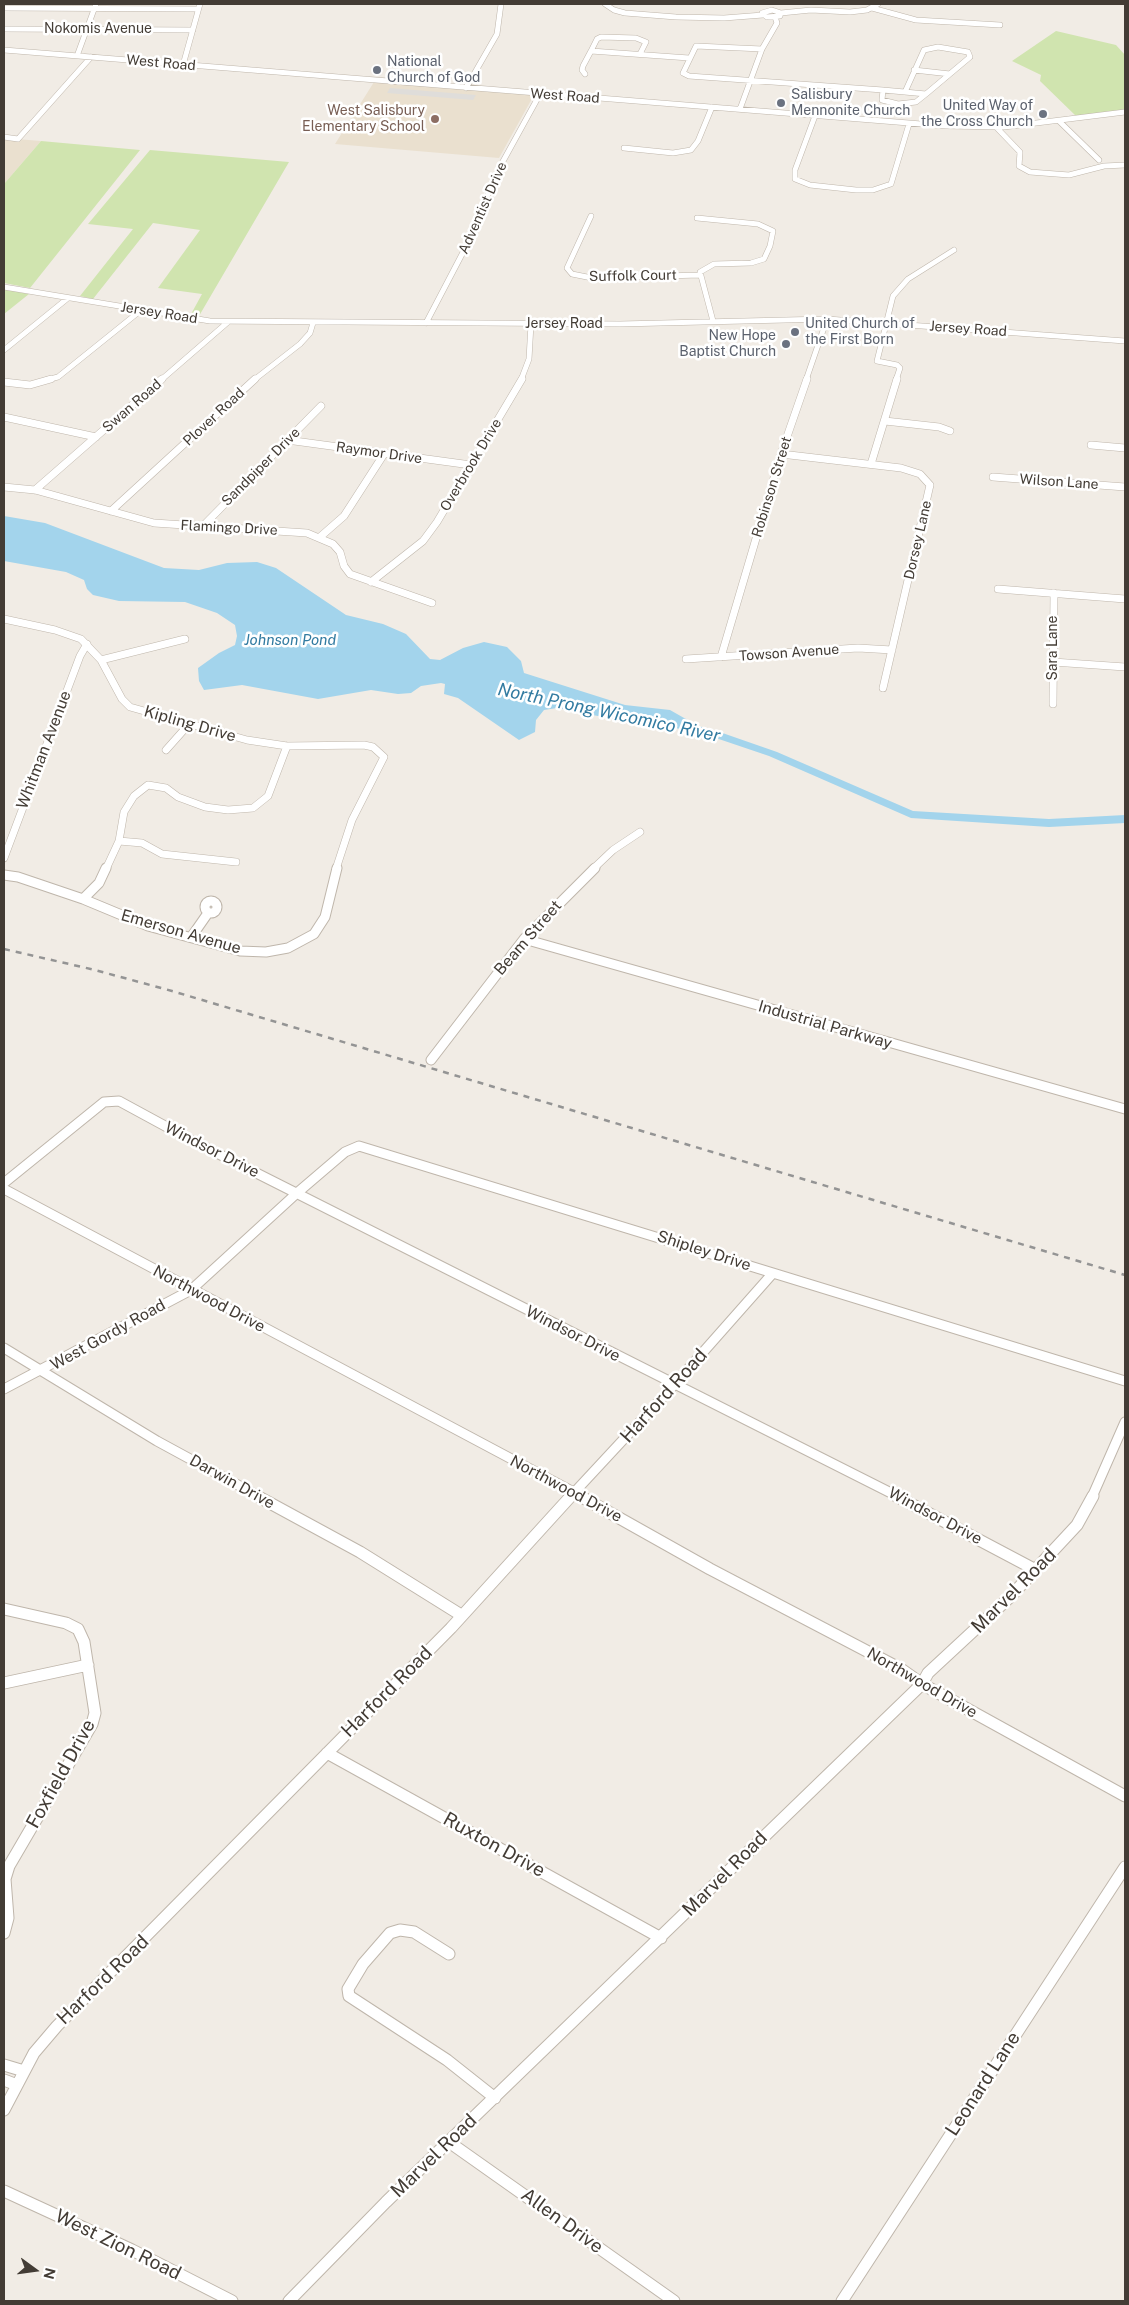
<!DOCTYPE html>
<style>
body{margin:0}
#map{position:relative;width:1129px;height:2305px;overflow:hidden;background:#f1ece5;font-family:"Public Sans",sans-serif}
canvas{display:block}
.frame{position:absolute;inset:0;border:5px solid #433c35;pointer-events:none}
.north{position:absolute;left:10px;top:2245px;width:50px;height:50px;-webkit-text-stroke:4px #fff;paint-order:stroke;rotate:104deg;font-size:14px;font-weight:700;line-height:20px;text-align:center;color:#433c35}
.north::after{content:'';display:block;margin:auto;width:18px;height:22px;background:#433c35;clip-path:polygon(50% 0,100% 100%,50% 72%,0 100%)}
</style>
<div id="map">
<canvas width="1129" height="2305"></canvas>
<div class="frame"></div>
<div class="north">N</div>
</div>
<script>
const context = document.querySelector('canvas').getContext('2d');
context.lineJoin = 'round';
function fillPath(path, color) {
  context.fillStyle = color;
  context.fill(path, 'evenodd');
}
function shape(rows) {
  const path = new Path2D();
  for (const r of rows) {
    if (r.length === 3) {
      path.moveTo(r[0] + r[2], r[1]);
      path.arc(r[0], r[1], r[2], 0, 2 * Math.PI);
      continue;
    }
    path.moveTo(r[0], r[1]);
    for (let i = 2; i < r.length; i += 2) path.lineTo(r[i], r[i + 1]);
  }
  return path;
}
function trace(path, color, width, dash) {
  context.strokeStyle = color;
  context.lineWidth = width;
  context.lineCap = dash ? 'butt' : 'round';
  context.setLineDash(dash || []);
  context.stroke(path);
}
function drawText(font, color, halo, rows, align = 'center') {
  context.font = font + ' "Public Sans",sans-serif';
  context.lineWidth = 5;
  context.setLineDash([]);
  context.textBaseline = 'middle';
  context.strokeStyle = halo;
  context.fillStyle = color;
  for (const [text, x, y, turn = 0] of rows) {
    context.save();
    context.translate(x, y);
    context.rotate((+turn || 0) * Math.PI / 180);
    context.textAlign = isNaN(turn) ? turn : align;
    if (halo) context.strokeText(text, 0, 0);
    context.fillText(text, 0, 0);
    context.restore();
  }
}
const education = shape([
 [374,82,534,95,499,158,335,144],
 [4,138,41,141,4,184]
]);
const green = shape([
 [1056,31,1116,45,1125,55,1125,111,1077,117,1040,81,1041,75,1012,61],
 [41,141,140,150,30,288,4,283,4,184],
 [150,150,289,162,199,316,190,316,202,294,158,288,200,230,153,223,93,299,80,296,133,229,88,224],
 [4,289,29,294,4,314]
]);
const parking = shape([
 [390,88,476,95,473,100,387,93]
]);
const water = shape([
 [4,516,45,523,164,568,199,570,227,563,257,562,276,568,346,615,383,624,406,634,430,659,440,660,463,648,484,642,507,647,521,661,524,673,625,705,670,710,707,731,649,726,557,708,544,710,536,720,535,732,519,740,458,698,444,694,445,684,441,683,421,686,411,693,398,694,371,690,318,699,242,685,204,690,199,681,198,668,219,653,235,645,237,636,235,625,217,613,185,602,119,601,93,595,87,589,84,580,66,572,4,561]
]);
const river = shape([
 [688,724,711,729,777,752,913,811,1049,819,1125,815,1125,823,1049,827,911,818,769,756,704,734,684,729,682,727,684,725,688,724]
]);
const minorFar3 = shape([
 [605,4,614,10,625,13,676,17,724,18,763,15],
 [4,8,198,9],
 [872,8,916,20,1000,25],
 [772,10,781,13,780,16,767,17,762,13,772,10],
 [781,13,811,10,850,12,867,10,878,4],
 [4,29,193,30],
 [762,49,696,46,683,73,689,76,883,90],
 [4,50,946,126,1004,127,1125,112],
 [591,51,597,39,601,37,636,38,646,42,640,54],
 [77,56,96,4],
 [183,65,200,4],
 [914,70,950,74],
 [585,74,582,70,583,66,591,51,689,58],
 [466,88,497,34,501,4],
 [883,90,926,94,916,102,898,104,882,100,883,90],
 [905,92,924,50,938,47,968,52,970,57,926,94],
 [740,109,762,49,777,23,775,17],
 [815,116,795,170,795,179,810,185,856,190,873,190,891,184,909,124],
 [1059,121,1099,160],
 [996,127,1020,152,1019,166,1030,172,1069,175,1104,166,1125,165],
 [4,137,18,139,91,57],
 [624,148,673,153,691,150,698,141,712,107],
 [591,216,567,268,572,274,592,278,700,275],
 [697,218,758,224,773,231,770,246,764,259,751,263,714,264,700,272,713,321],
 [4,287,210,321,620,324,827,319,1125,341],
 [426,323,470,239,496,174,540,94],
 [4,350,68,298],
 [46,380,58,377,140,311],
 [161,380,228,322],
 [254,380,300,344,310,333,313,323],
 [521,380,529,359,531,324],
 [806,380,827,319],
 [896,380,900,368,897,365,877,361,893,296,908,279,954,250]
]);
const minorFar2 = shape([
 [4,382,30,385,51,379],
 [4,417,96,437],
 [885,421,939,427,950,431],
 [287,440,471,465],
 [1091,445,1125,448],
 [781,454,901,468,920,474,930,485,883,688],
 [871,464,897,379],
 [993,477,1125,487],
 [4,487,35,490,154,523,307,533,333,544,340,552,344,566,350,574,432,603],
 [35,490,162,379],
 [111,511,255,379],
 [202,527,321,406],
 [320,537,344,516,384,454],
 [371,582,423,541,437,522,522,379],
 [998,589,1125,599],
 [4,619,55,630,81,639,101,660,122,699,130,707,247,740,287,746,364,745,373,747,384,757,352,820,336,869],
 [721,657,781,454,807,379],
 [686,659,858,648,892,650],
 [101,660,185,639],
 [1053,662,1125,667],
 [1053,704,1054,593],
 [166,750,190,723],
 [119,841,142,843,162,854,236,862],
 [4,858,80,656,87,644],
 [106,869,119,841,124,812,134,796,148,785,166,788,178,797,205,807,228,810,253,808,268,796,287,746],
 [593,869,613,850,640,832]
]);
const minorFar1 = shape([
 [4,875,18,877,83,899,148,926,240,951,266,952,288,948,314,934,325,917,337,868],
 [83,899,99,883,106,868],
 [211,907,6],
 [192,936,208,913],
 [524,939,1125,1109],
 [431,1060,524,939,595,868],
 [4,1183,104,1102,119,1101,189,1139,899,1497],
 [4,1189,583,1497],
 [4,1348,157,1441,260,1497],
 [4,1389,191,1290,297,1193,345,1152,359,1146,1125,1381],
 [570,1497,674,1385,773,1273],
 [1092,1497,1125,1422]
]);
const minor = shape([
 [257,1496,360,1552,461,1615],
 [580,1496,710,1569,901,1669,922,1684,1125,1796],
 [896,1496,1034,1569],
 [4,1609,66,1623,78,1629,84,1642,95,1713,92,1724,9,1866,5,1879,8,1918,4,1933],
 [4,1683,88,1665],
 [327,1753,661,1938],
 [449,1954,414,1932,400,1930,390,1933,363,1964,348,1989,349,1996,447,2060,495,2098],
 [4,2065,24,2071],
 [4,2080,17,2085],
 [4,2110,34,2053,57,2026,451,1628,571,1496],
 [449,2142,674,2301],
 [4,2191,132,2250,232,2301],
 [289,2301,386,2202,922,1684,928,1673,1010,1597,1077,1525,1093,1496],
 [842,2301,1125,1867]
]);
const rail = shape([
 [4,949,95,970,172,991,1125,1275]
]);
const markers = [
 [377,70,5,"#6b7280"],
 [781,103,5,"#6b7280"],
 [1043,114,5,"#6b7280"],
 [435,119,5,"#8d6e63"],
 [795,332,5,"#6b7280"],
 [786,344,5,"#6b7280"]
];
const farStreetnames = [
 ["Nokomis Avenue",98,29],
 ["West Road",161,63,5],
 ["West Road",565,96,4],
 ["Adventist Drive",483,208,-66],
 ["Suffolk Court",633,276,-1],
 ["Jersey Road",159,313,9],
 ["Jersey Road",564,324],
 ["Jersey Road",968,329,4],
 ["Swan Road",132,406,-41],
 ["Plover Road",214,417,-43],
 ["Raymor Drive",379,453,8],
 ["Overbrook Drive",471,465,-59],
 ["Sandpiper Drive",261,467,-45],
 ["Wilson Lane",1059,482,4],
 ["Robinson Street",772,487,-73],
 ["Flamingo Drive",229,528,3],
 ["Dorsey Lane",918,540,-77],
 ["Sara Lane",1053,648,-90],
 ["Towson Avenue",789,653,-4]
];
const farWorshipnames = [
 ["National",387,62],
 ["Church of God",387,78],
 ["Salisbury",791,95],
 ["Mennonite Church",791,111],
 ["United Way of",1033,106,"right"],
 ["the Cross Church",1033,122,"right"],
 ["United Church of",805,324],
 ["the First Born",805,340],
 ["New Hope",776,336,"right"],
 ["Baptist Church",776,352,"right"]
];
const farEducationnames = [
 ["West Salisbury",425,111],
 ["Elementary School",425,127]
];
const farWaternames = [
 ["Johnson Pond",290,640]
];
const streetNames = [
 ["Kipling Drive",190,724,16],
 ["Whitman Avenue",44,750,-69],
 ["Emerson Avenue",181,932,16],
 ["Beam Street",528,938,-49],
 ["Industrial Parkway",825,1025,16],
 ["Windsor Drive",212,1150,27],
 ["Shipley Drive",704,1251,18],
 ["Northwood Drive",209,1299,28],
 ["Windsor Drive",573,1334,27],
 ["West Gordy Road",108,1335,-29],
 ["Darwin Drive",232,1482,29],
 ["Northwood Drive",566,1489,28],
 ["Windsor Drive",935,1516,28],
 ["Northwood Drive",922,1683,30]
];
const waterNames = [
 ["North Prong Wicomico River",609,713,12]
];
const nearStreetnames = [
 ["Harford Road",664,1396,-48],
 ["Marvel Road",1014,1591,-45],
 ["Harford Road",387,1692,-45],
 ["Foxfield Drive",61,1774,-61],
 ["Ruxton Drive",494,1845,29],
 ["Marvel Road",725,1874,-45],
 ["Harford Road",103,1980,-44],
 ["Leonard Lane",983,2084,-57],
 ["Marvel Road",434,2156,-44],
 ["Allen Drive",562,2221,36],
 ["West Zion Road",118,2245,26]
];
fillPath(education, '#eae0cf');
fillPath(green, '#d0e4af');
fillPath(parking, '#dfddda');
fillPath(water, '#a3d4ec');
fillPath(river, '#a3d4ec');
trace(minorFar3, '#bfb6ab', 6);
trace(minorFar2, '#bfb6ab', 8);
trace(minorFar1, '#bfb6ab', 11);
trace(minor, '#bfb6ab', 13);
trace(minorFar3, '#fff', 5);
trace(minorFar2, '#fff', 7);
trace(minorFar1, '#fff', 9);
trace(minor, '#fff', 11);
trace(rail, '#949494', 2.5, [6, 6]);
for (const [x, y, r, color] of markers) {
  const dot = new Path2D();
  dot.arc(x, y, r, 0, 2 * Math.PI);
  context.fillStyle = color;
  context.fill(dot);
  trace(dot, '#fff', 2);
}
drawText('14px', '#433c35', '#fff', farStreetnames);
drawText('14px', '#5b616d', '#fff', farWorshipnames, 'left');
drawText('14px', '#785e54', '#fff', farEducationnames, 'right');
drawText('italic 15px', '#327ba1', '#fff', farWaternames);
drawText('16px', '#433c35', '#fff', streetNames);
drawText('italic 18px', '#327ba1', '#fff', waterNames);
drawText('19px', '#433c35', '#fff', nearStreetnames);
</script>
